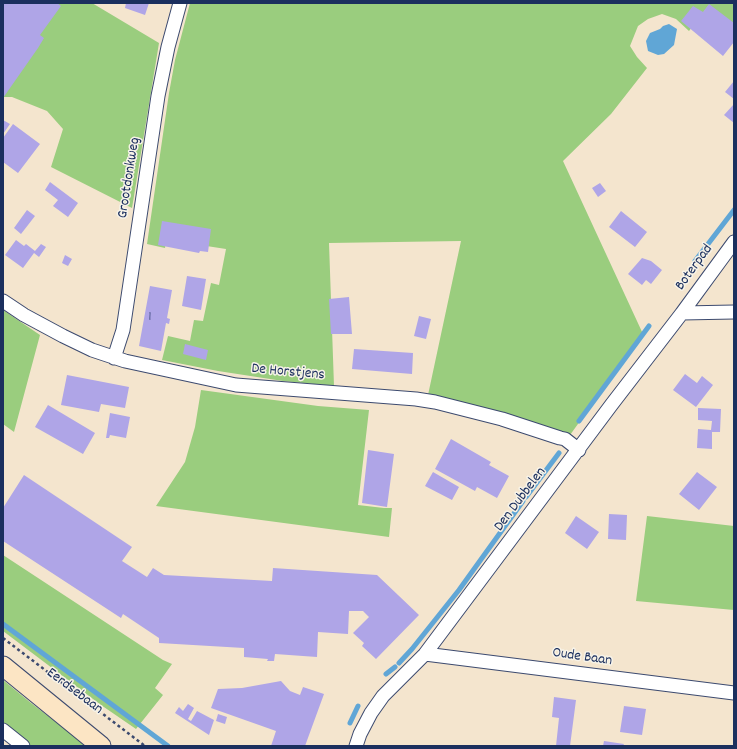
<!DOCTYPE html>
<style>
body{margin:0}
#map{position:relative;width:737px;height:749px;overflow:hidden;background:#f4e5ce;font-family:Dekko,sans-serif}
canvas{display:block}
.frame{position:absolute;inset:0;border:4px solid #1b2f5e;pointer-events:none}
</style>
<div id="map">
<canvas width="737" height="749"></canvas>
<div class="frame"></div>
</div>
<script>
const context = document.querySelector('canvas').getContext('2d');
context.lineJoin = 'round';
function fillPath(path, color) {
  context.fillStyle = color;
  context.fill(path, 'evenodd');
}
function shape(rows) {
  const path = new Path2D();
  for (const r of rows) {
    path.moveTo(r[0], r[1]);
    for (let i = 2; i < r.length; i += 2) path.lineTo(r[i], r[i + 1]);
  }
  return path;
}
function trace(path, color, width, dash) {
  context.strokeStyle = color;
  context.lineWidth = width;
  context.lineCap = dash ? 'butt' : 'round';
  context.setLineDash(dash || []);
  context.stroke(path);
}
function drawText(font, color, halo, rows, align = 'center') {
  context.font = font + ' Dekko,sans-serif';
  context.lineWidth = 3;
  context.setLineDash([]);
  context.textBaseline = 'middle';
  context.strokeStyle = halo;
  context.fillStyle = color;
  for (const [text, x, y, turn = 0] of rows) {
    context.save();
    context.translate(x, y);
    context.rotate((+turn || 0) * Math.PI / 180);
    context.textAlign = isNaN(turn) ? turn : align;
    if (halo) context.strokeText(text, 0, 0);
    context.fillText(text, 0, 0);
    context.restore();
  }
}
const green = shape([
 [3,3,92,3,159,43,132,208,51,167,63,129,47,111,12,97,3,97],
 [190,3,734,3,734,25,709,5,689,31,676,19,662,14,648,19,638,26,630,46,637,57,647,68,611,114,563,161,643,334,570,435,506,414,443,397,428,395,461,241,329,243,334,386,283,381,218,371,162,360,168,336,190,341,194,320,203,321,211,283,219,285,226,249,200,245,167,231,165,248,147,244,169,93,175,60],
 [3,310,40,335,14,432,3,424],
 [201,390,318,406,369,410,358,505,384,508,392,508,389,537,156,506,185,462,195,427],
 [647,516,734,526,734,610,636,601],
 [3,555,163,660,172,664,155,688,163,695,136,729,101,705,3,631],
 [3,680,31,703,87,746,29,746,3,726]
]);
const water = shape([
 [669,24,677,29,674,45,664,54,658,55,648,51,646,41,650,33,660,29,663,26]
]);
const stream = shape([
 [695,261,734,210],
 [579,421,649,326],
 [526,497,559,453],
 [3,624,168,746],
 [399,663,412,649,459,590,523,501],
 [386,674,395,667],
 [350,723,358,706]
]);
const building = shape([
 [3,3,57,3,61,6,40,35,44,38,38,48,3,98],
 [126,3,149,3,145,15,125,8],
 [709,4,734,23,734,42,723,56,681,21,693,6,703,12],
 [734,81,734,99,725,92],
 [734,104,734,123,724,115],
 [3,120,10,124,3,134],
 [13,124,40,144,18,173,3,162,3,138],
 [50,182,78,203,68,217,53,206,58,200,45,190],
 [600,183,606,191,598,197,592,188],
 [27,210,35,216,21,234,14,228],
 [621,211,647,232,635,247,609,227],
 [162,221,211,229,208,252,200,251,199,253,158,245],
 [16,240,24,246,26,244,35,251,41,244,46,247,39,257,34,253,23,268,5,255],
 [65,255,72,259,68,266,62,263],
 [642,258,651,261,662,270,651,284,646,280,642,285,628,274],
 [187,276,206,279,201,310,182,306],
 [150,286,172,290,167,318,170,319,169,324,166,323,161,351,139,346],
 [349,297,352,334,331,334,329,299],
 [419,316,431,319,426,339,414,336],
 [185,344,208,350,206,360,183,354],
 [354,349,413,353,412,374,352,369],
 [685,374,697,383,702,376,713,385,696,407,673,390],
 [67,375,129,387,125,408,101,404,99,412,61,405],
 [48,405,95,433,83,454,35,427],
 [698,408,721,409,720,432,712,432,712,449,697,448,698,429,711,430,712,421,698,420],
 [110,413,130,417,126,438,110,435,109,438,106,438],
 [451,439,491,462,489,465,509,476,497,498,477,487,475,491,435,469],
 [368,450,394,454,387,507,362,503],
 [433,472,459,487,452,500,425,486],
 [697,472,717,487,699,510,679,494],
 [24,475,132,547,122,561,147,577,153,568,164,575,272,581,273,568,377,575,419,615,376,659,362,646,364,643,353,633,369,617,363,611,349,611,348,634,318,632,317,657,275,654,274,661,267,661,268,659,244,657,244,648,159,643,159,638,123,614,121,618,3,541,3,508],
 [609,514,627,515,626,540,608,539],
 [576,516,599,532,587,549,565,533],
 [281,681,290,691,300,695,303,687,324,694,305,746,271,746,276,731,211,708,218,689,242,688],
 [554,697,576,700,570,746,556,746,559,718,552,717],
 [188,704,194,708,188,719,191,721,197,711,214,720,209,735,175,713,179,707,183,711],
 [624,706,646,709,642,735,620,732],
 [218,714,227,717,225,724,216,721],
 [604,741,624,744,623,746,603,746]
]);
const path = shape([
 [3,638,145,746]
]);
const minor = shape([
 [3,301,24,315,63,336,92,350,125,361,236,385,416,399,435,402,502,419,560,438,565,439,579,450],
 [682,313,734,242],
 [114,358,123,330,158,96,168,47,180,3],
 [425,654,734,693],
 [3,730,23,746],
 [356,746,360,734,371,713,383,696,425,654,612,404,682,313,734,312]
]);
const secondary = shape([
 [3,666,101,746]
]);
const numberNames = [
 ["1",150,318]
];
const streetNames = [
 ["Grootdonkweg",130,178,-81],
 ["Boterpad",695,268,-54],
 ["De Horstjens",288,373,5],
 ["Den Dubbelen",521,500,-53],
 ["Oude Baan",582,658,8],
 ["Eerdsebaan",74,692,37]
];
fillPath(green, '#9acd7e');
fillPath(water, '#60a6d6');
trace(stream, '#60a6d6', 5);
fillPath(building, '#afa5e7');
trace(minor, '#3c4a6f', 15);
trace(secondary, '#3c4a6f', 21);
trace(path, '#3c4a6f', 2.5, [3, 3]);
trace(minor, '#fff', 13);
trace(secondary, '#fce5c4', 19);
drawText('13px', '#404c80', null, numberNames);
drawText('15px', '#1b2f5e', '#f7f3e8', streetNames);
</script>
